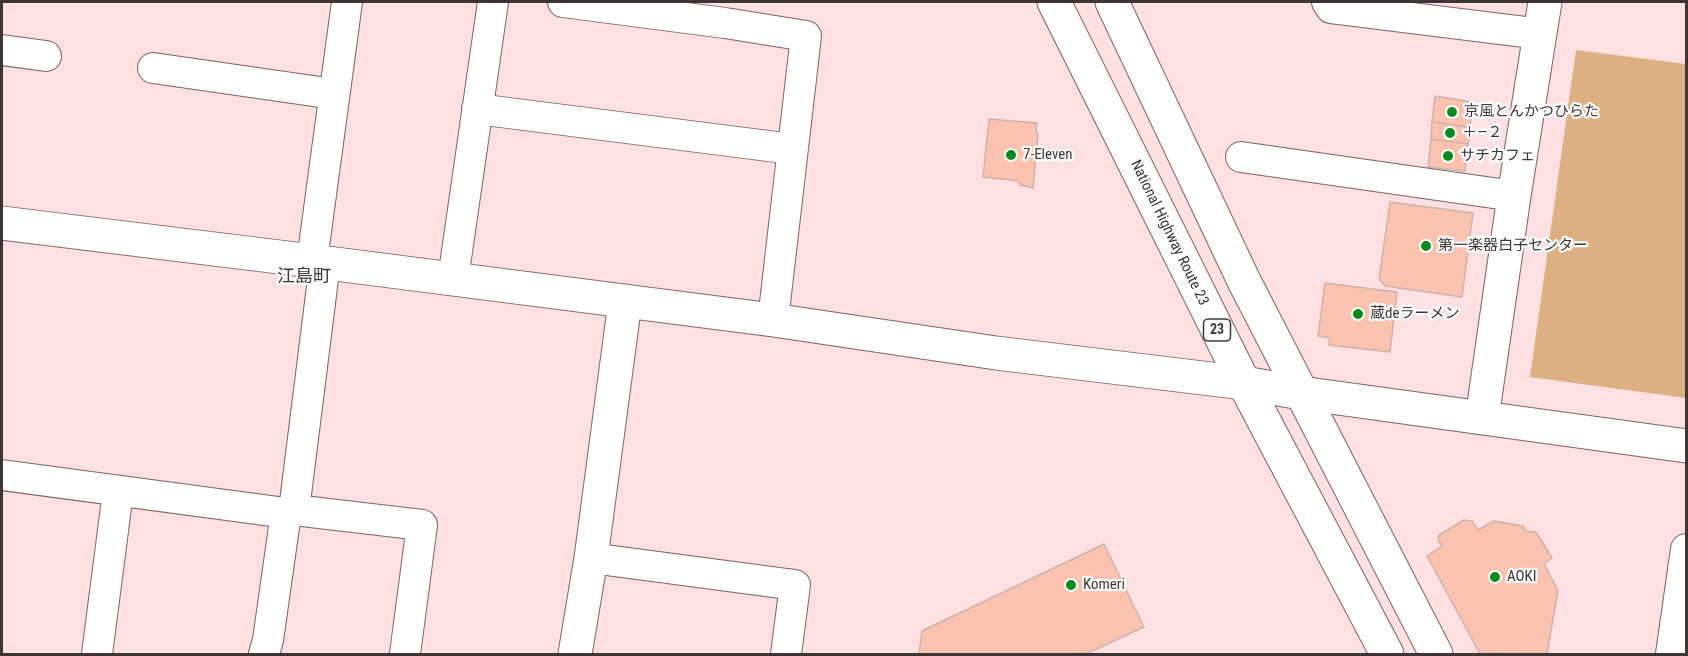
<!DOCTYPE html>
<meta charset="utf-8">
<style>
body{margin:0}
#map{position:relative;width:1688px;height:656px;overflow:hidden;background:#fde0e1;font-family:"Roboto Condensed",sans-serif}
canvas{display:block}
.frame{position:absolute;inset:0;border:3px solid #3f3434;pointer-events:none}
</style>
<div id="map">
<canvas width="1688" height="656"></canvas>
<div class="frame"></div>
</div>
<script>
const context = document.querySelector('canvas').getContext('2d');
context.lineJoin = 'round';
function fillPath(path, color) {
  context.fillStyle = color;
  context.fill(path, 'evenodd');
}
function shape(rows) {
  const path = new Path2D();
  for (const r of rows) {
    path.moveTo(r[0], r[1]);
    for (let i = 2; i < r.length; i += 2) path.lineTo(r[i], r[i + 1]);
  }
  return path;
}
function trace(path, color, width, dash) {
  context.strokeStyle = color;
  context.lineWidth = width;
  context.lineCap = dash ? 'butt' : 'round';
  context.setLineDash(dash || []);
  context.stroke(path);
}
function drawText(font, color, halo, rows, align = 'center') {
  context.font = font + ' "Roboto Condensed","Noto Sans JP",sans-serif';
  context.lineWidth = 4.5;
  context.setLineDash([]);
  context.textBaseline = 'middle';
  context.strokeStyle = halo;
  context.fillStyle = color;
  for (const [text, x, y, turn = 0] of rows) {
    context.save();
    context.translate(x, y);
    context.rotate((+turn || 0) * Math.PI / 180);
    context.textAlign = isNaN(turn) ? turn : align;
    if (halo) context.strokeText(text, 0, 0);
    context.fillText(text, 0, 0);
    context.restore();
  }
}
const green = shape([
 [1576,50,1686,64,1686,398,1530,377]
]);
const building = shape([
 [1435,96,1472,102,1470,127,1432,122,1435,96],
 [989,119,1037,123,1036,132,1038,134,1033,188,1020,185,1018,181,983,177,989,119],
 [1432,122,1470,127,1468,144,1431,139,1432,122],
 [1431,139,1468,144,1465,171,1428,167,1431,139],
 [1390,202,1473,213,1462,297,1385,286,1379,279,1390,202],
 [1325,283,1397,292,1390,352,1329,345,1330,338,1318,336,1325,283],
 [1464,520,1472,521,1478,530,1494,521,1523,526,1526,531,1536,532,1552,558,1544,564,1558,590,1547,654,1480,654,1427,556,1442,546,1438,540,1439,535,1464,520],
 [1104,544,1144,627,1086,654,919,654,922,631,1104,544]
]);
const minor = shape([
 [563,2,725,23,806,36,773,320],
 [1327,2,1331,8,1541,34],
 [2,50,46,56],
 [153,68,334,94],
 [477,109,792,149],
 [1241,157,1514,196],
 [312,261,347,2],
 [453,279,493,2],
 [2,475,286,513,294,510,422,525,405,654],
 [294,510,325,263],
 [591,558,795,585,786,654],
 [97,654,118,492],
 [264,654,268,640,286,513],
 [1671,654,1686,549]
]);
const tertiary = shape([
 [2,223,312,261,773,320,996,353,1244,383,1301,393,1686,446],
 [1482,418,1514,196,1545,2],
 [575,654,591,558,625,302]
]);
const trunk = shape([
 [1054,2,1244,383,1387,654],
 [1112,2,1244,281,1436,654]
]);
const markers = [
 [1452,112,6,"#008c1b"],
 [1450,133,6,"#008c1b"],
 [1011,155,6,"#008c1b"],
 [1448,156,6,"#008c1b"],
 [1426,246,6,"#008c1b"],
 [1358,314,6,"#008c1b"],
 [1495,577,6,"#008c1b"],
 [1071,585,6,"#008c1b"]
];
const shields = [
 [1217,330,27]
];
const shieldNames = [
 ["23",1217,330]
];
const poiNames = [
 ["京風とんかつひらた",1464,112],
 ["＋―２",1462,133],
 ["7-Eleven",1023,155],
 ["サチカフェ",1460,156],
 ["第一楽器白子センター",1438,246],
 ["蔵deラーメン",1370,314],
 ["AOKI",1507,577],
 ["Komeri",1083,585]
];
const streetNames = [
 ["National Highway Route 23",1169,233,64]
];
const quarterNames = [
 ["江島町",304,277]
];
fillPath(green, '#dcb083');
fillPath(building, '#fac2af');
trace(building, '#ccb3aa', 1.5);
trace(minor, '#7a6263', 32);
trace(tertiary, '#7a6263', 35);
trace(trunk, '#7a6263', 35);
trace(minor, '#fff', 30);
trace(tertiary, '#fff', 33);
trace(trunk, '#fff', 33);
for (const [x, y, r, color] of markers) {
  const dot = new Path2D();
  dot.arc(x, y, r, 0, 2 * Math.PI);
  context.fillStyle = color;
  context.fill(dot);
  trace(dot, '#fff', 2);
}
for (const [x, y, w] of shields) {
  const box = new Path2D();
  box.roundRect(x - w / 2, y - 11, w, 22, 4.5);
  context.fillStyle = '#fff';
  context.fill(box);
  trace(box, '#3f3434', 1.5);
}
drawText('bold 14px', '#3f3434', null, shieldNames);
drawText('15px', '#3f3434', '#fff', poiNames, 'left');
drawText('15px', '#3f3434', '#fff', streetNames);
drawText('18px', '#3f3434', '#fff', quarterNames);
</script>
